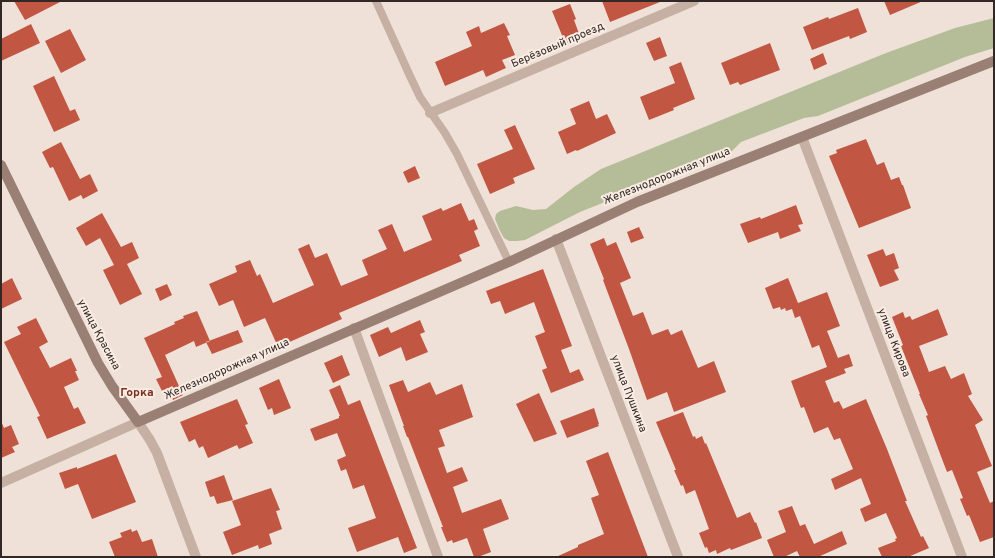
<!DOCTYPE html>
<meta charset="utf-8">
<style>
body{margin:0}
#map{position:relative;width:995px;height:558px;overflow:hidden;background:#efe1d7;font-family:Overpass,sans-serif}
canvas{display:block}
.frame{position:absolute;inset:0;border:2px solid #322825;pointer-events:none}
</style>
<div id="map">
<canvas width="995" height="558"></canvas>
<div class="frame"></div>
</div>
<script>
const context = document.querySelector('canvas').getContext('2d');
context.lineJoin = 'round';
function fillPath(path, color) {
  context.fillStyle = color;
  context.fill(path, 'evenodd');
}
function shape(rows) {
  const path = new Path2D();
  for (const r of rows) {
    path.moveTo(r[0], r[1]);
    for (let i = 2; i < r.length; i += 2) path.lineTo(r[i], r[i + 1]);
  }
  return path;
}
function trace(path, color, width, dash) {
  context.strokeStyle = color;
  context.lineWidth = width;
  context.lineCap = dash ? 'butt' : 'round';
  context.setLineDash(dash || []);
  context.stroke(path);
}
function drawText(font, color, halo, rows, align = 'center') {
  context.font = font + ' Overpass,sans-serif';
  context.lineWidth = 4;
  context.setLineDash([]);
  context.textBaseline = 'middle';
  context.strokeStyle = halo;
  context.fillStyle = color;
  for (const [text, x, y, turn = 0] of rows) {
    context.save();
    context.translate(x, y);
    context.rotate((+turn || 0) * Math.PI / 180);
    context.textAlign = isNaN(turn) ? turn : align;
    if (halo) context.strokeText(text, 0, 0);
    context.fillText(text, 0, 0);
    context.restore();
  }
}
const green = shape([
 [994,18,994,48,965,57,818,116,804,118,741,142,732,151,580,212,525,240,517,241,509,241,504,238,500,231,495,219,496,214,500,211,516,206,533,210,546,209,574,187,601,169,886,53,955,28]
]);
const building = shape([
 [14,1,62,1,25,20],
 [602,1,660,1,660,2,610,22],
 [884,1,923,1,890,15],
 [570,4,576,19,574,20,581,39,566,45,552,11],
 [858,8,867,32,850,39,849,36,812,50,803,27,828,17,829,19],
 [504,23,510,35,507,36,515,55,502,60,506,68,486,77,483,70,445,86,435,62,472,46,466,32,479,26,481,33],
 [31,24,40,43,1,61,1,39],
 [70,29,86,60,61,73,45,41],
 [660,37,667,56,654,61,646,43],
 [770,43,780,70,740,85,738,82,730,85,721,63],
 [823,53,827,64,814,70,810,59],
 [681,62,695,99,673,108,674,110,649,120,640,97,675,83,669,67],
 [54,76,70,111,75,109,80,120,54,132,33,86],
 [589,101,596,119,607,114,616,133,577,151,576,150,567,154,558,132,576,124,570,109],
 [515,125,535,169,513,178,515,183,490,194,477,164,513,149,504,130],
 [866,139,877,165,884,162,891,180,899,177,902,185,903,185,911,208,859,228,829,156,837,153,836,150],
 [61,142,80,179,90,174,98,191,83,199,81,195,69,201,53,167,50,168,42,152],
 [415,166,420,178,408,183,403,172],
 [461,203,469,221,474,219,478,229,474,231,480,246,459,255,462,261,339,313,342,319,278,347,265,318,244,327,233,300,219,306,209,284,237,272,235,266,250,260,257,276,260,274,273,303,314,285,298,249,309,244,315,258,327,253,341,286,368,275,362,260,387,249,378,230,392,224,404,252,432,240,422,216,441,208,443,211],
 [796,205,803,224,798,225,801,231,780,239,778,232,748,243,740,224,760,217,761,219],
 [102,213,121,247,132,242,139,258,127,264,142,294,120,305,103,270,114,265,100,238,86,246,76,228],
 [639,227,644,238,631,243,627,232],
 [604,238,607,246,616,242,631,278,620,283,633,316,643,312,652,335,668,329,671,335,682,330,698,368,714,361,726,392,674,412,667,392,647,400,629,349,603,280,604,279,590,244],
 [883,249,886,256,894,253,899,268,894,270,899,280,880,287,867,255],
 [543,269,572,346,561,350,570,373,579,369,584,380,551,393,542,370,547,368,535,336,545,332,534,302,505,314,500,301,491,304,486,291],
 [12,278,22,299,1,309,1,284],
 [788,278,798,303,827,292,840,326,827,331,838,358,849,354,853,366,844,369,846,373,825,381,834,403,839,401,843,409,866,399,887,449,907,501,905,501,921,537,923,536,929,548,908,557,882,557,878,548,896,541,895,539,897,538,886,513,865,522,860,509,871,504,861,478,835,490,831,479,853,469,840,438,834,440,828,427,814,433,804,407,801,408,791,381,827,367,819,345,812,348,800,316,795,318,792,309,786,311,785,308,781,310,780,307,773,309,765,288],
 [167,284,172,295,160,301,155,289],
 [938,309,948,335,919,346,929,372,945,366,951,379,964,373,972,394,968,396,983,420,975,425,992,466,977,472,990,503,994,501,994,537,980,542,969,515,967,516,960,499,963,498,952,470,947,472,942,459,926,416,928,415,919,394,920,394,901,346,903,345,892,317,903,312,905,318,910,316,912,320],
 [197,311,210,341,196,347,194,341,165,355,183,395,173,400,168,388,162,391,156,379,162,377,144,338,175,324,174,322,184,318,183,316],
 [36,318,48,342,39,347,50,368,71,358,77,371,75,371,79,380,64,387,74,409,78,407,86,423,47,439,37,417,40,416,4,342,21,334,17,327],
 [420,320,425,332,420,334,428,352,406,361,401,347,379,357,370,335,388,327,391,333],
 [238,330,243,342,212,354,206,342],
 [342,355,350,375,333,383,324,363],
 [279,379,291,408,274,415,272,408,268,410,259,388],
 [403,380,408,392,430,382,436,395,462,384,473,417,439,430,445,446,438,448,447,473,462,467,468,481,453,487,462,513,501,499,509,519,483,529,491,552,478,557,474,557,467,538,453,543,452,540,447,542,441,527,443,527,408,437,407,437,403,426,404,426,389,385],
 [340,385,348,405,360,400,417,548,404,553,398,537,357,552,348,528,376,518,364,485,353,489,346,469,341,471,337,460,346,456,337,433,315,441,310,429,339,418,339,416,340,416,329,390],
 [539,393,557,434,534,442,516,404],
 [237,399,248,424,245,425,253,443,239,449,237,445,208,458,203,446,199,448,195,439,189,442,180,422],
 [594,408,599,424,598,424,599,426,567,438,560,421],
 [683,412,693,437,695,436,696,439,702,436,705,444,706,443,737,518,750,512,755,523,756,522,762,538,731,550,730,548,717,554,716,550,709,553,707,547,705,548,699,533,709,529,695,490,686,494,683,485,681,486,674,470,676,470,656,422],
 [1,421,4,428,11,425,19,444,12,447,15,452,1,458],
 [608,452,648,557,556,557,578,547,578,545,604,534,591,498,599,495,586,461],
 [116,454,136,502,92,519,78,484,65,489,59,473,77,467,77,469],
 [224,475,233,500,217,504,214,496,210,497,205,482],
 [271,488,280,510,276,511,282,529,269,534,272,544,259,549,258,545,232,555,223,532,241,525,232,501],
 [792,506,800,526,805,524,814,544,842,531,847,544,818,557,800,557,797,551,784,557,774,557,767,540,786,532,778,511],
 [131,529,132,532,137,530,142,542,152,539,158,557,115,557,109,542,122,537,120,533]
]);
const lane = shape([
 [376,1,410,76,420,97,445,133,457,154,509,262]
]);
const street = shape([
 [430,113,694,1],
 [802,137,962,557],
 [556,239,678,557],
 [354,328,438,557],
 [1,483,138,422,150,440,157,453,196,557]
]);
const secondary = shape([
 [1,165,98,363,112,386,138,422,509,262,637,202,994,61]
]);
const streetNames = [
 ["Берёзовый проезд",558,46,-23],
 ["Железнодорожная улица",667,177,-22],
 ["улица Красина",98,335,62],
 ["улица Кирова",893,343,69],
 ["Железнодорожная улица",227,370,-24],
 ["улица Пушкина",628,394,69]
];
const neighbourhoodNames = [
 ["Горка",137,394]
];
fillPath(green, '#b4bd98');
fillPath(building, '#c15643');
trace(lane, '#c6b0a4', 8);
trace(street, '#c6b0a4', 10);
trace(secondary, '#9a7f75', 10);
drawText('11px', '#322825', '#f8ece3', streetNames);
drawText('bold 12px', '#7d2f22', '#f8ece3', neighbourhoodNames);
</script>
